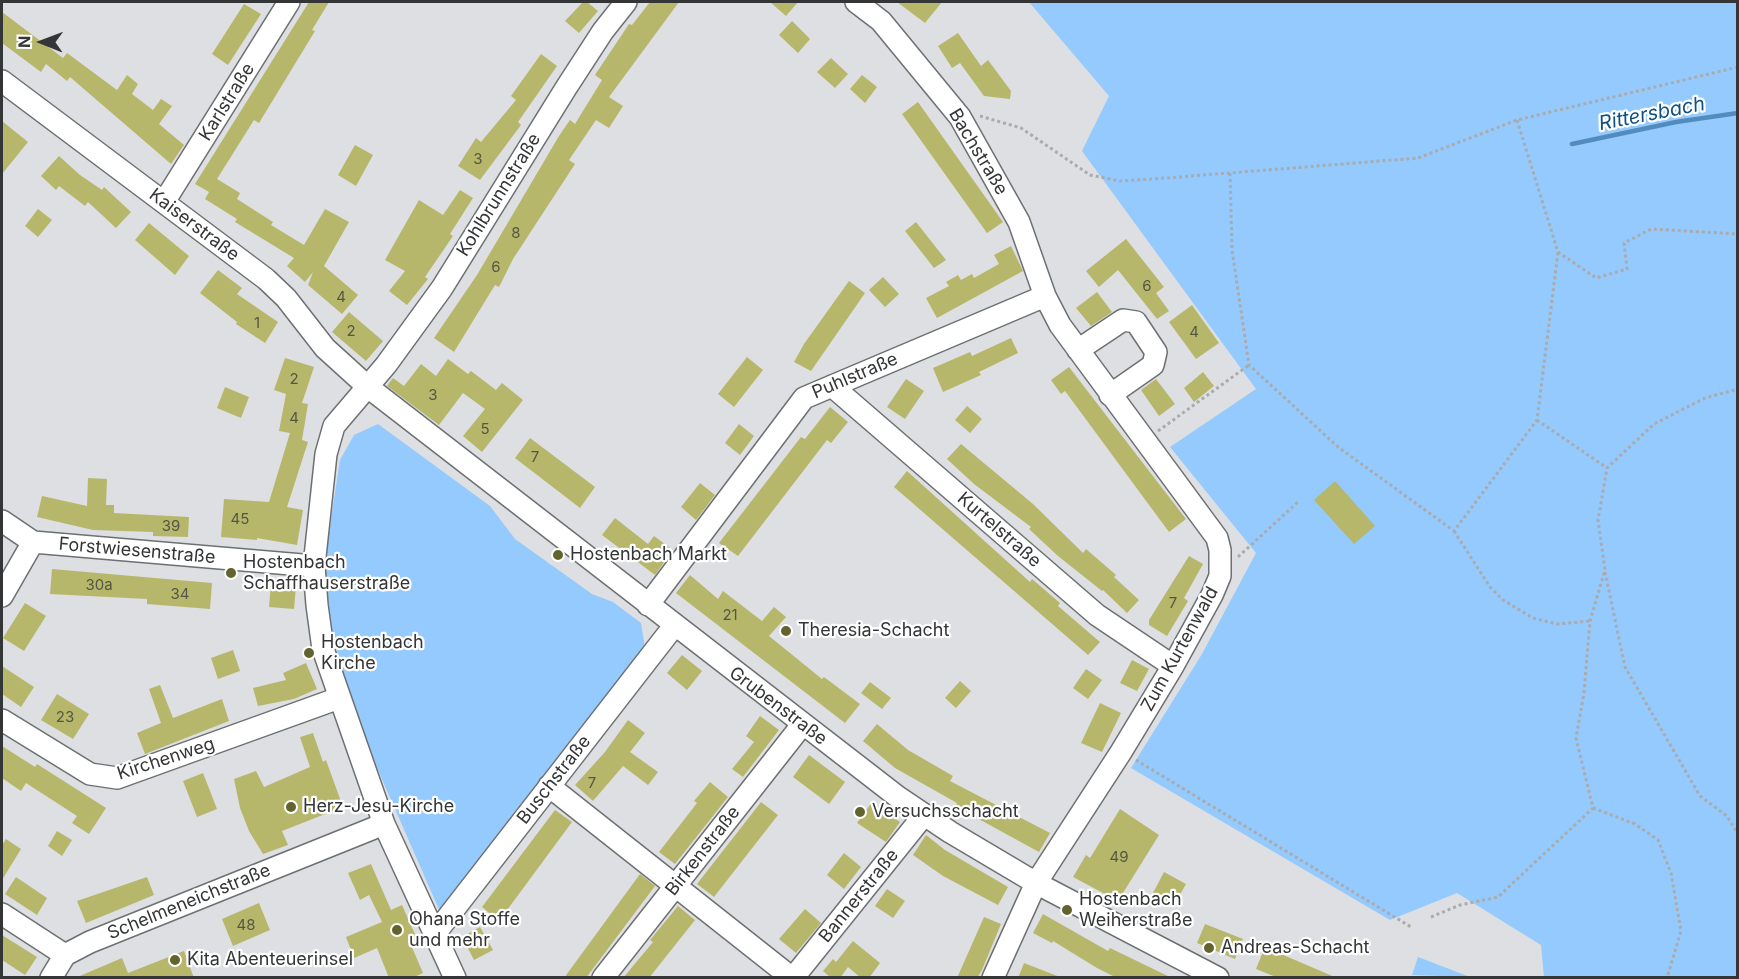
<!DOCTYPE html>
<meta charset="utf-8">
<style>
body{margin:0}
#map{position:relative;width:1739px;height:979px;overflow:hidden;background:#dddfe2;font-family:Inter,sans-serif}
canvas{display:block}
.frame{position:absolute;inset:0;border:3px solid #343536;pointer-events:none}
.north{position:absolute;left:12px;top:12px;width:60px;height:60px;-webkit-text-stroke:4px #fff;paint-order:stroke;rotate:271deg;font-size:16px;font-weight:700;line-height:24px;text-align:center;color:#343536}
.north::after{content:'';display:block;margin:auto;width:21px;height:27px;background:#343536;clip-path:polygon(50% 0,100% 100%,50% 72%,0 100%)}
</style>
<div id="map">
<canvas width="1739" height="979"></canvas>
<div class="frame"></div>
<div class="north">N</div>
</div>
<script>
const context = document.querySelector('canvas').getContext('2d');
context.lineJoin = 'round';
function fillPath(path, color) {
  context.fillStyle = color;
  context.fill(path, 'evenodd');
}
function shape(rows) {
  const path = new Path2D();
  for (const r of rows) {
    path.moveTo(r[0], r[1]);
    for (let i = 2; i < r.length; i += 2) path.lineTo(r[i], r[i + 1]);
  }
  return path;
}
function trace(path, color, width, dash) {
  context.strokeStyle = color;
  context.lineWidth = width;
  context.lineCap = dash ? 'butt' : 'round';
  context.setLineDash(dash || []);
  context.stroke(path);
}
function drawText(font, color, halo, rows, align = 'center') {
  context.font = font + ' Inter,sans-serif';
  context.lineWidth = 4.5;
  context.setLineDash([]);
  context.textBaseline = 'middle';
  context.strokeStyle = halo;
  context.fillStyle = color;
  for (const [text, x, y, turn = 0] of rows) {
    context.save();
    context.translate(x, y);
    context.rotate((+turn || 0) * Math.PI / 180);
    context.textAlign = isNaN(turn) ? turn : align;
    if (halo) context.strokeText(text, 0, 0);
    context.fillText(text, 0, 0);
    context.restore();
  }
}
const green = shape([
 [1029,2,1737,2,1737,977,1544,977,1541,945,1457,893,1390,920,1131,768,1202,654,1256,553,1170,447,1256,389,1082,151,1109,96],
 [378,424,490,506,515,539,592,594,613,602,641,623,645,648,441,914,374,761,350,696,332,634,325,600,324,565,340,460,354,435],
 [1418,957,1470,977,1412,975]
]);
const stream = shape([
 [1572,144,1676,122,1738,113]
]);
const building = shape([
 [309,2,329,2,312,30,315,31,259,123,254,120,217,179,240,193,237,199,273,222,271,225,304,245,325,209,349,222,324,266,358,295,342,314,308,285,313,272,305,282,287,266,294,258,235,222,237,219,205,199,209,192,195,184],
 [583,2,587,2,598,11,579,33,565,21],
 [650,2,679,2,609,97,623,106,609,128,596,120,569,160,575,164,513,259,499,287,495,285,454,352,434,338,477,275,559,136,570,120,575,124,602,80,595,75,629,24,632,25],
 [770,2,798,2,786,16],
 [897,2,942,2,925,23],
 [244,4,261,14,228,65,212,54],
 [2,12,63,58,67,53,117,90,127,75,138,84,132,94,153,110,161,99,172,106,159,124,184,145,171,164,70,77,67,81,46,64,41,72,2,43],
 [792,21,810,39,798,53,779,35],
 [958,33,981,66,988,60,1011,91,1010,99,984,96,960,63,952,68,938,46],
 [541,54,557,66,518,122,521,125,480,180,458,166,476,138,481,142,516,100,511,96],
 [831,58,848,74,835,88,817,72],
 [862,75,877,87,865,103,850,89],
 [918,102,1003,222,987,233,902,114],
 [2,121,28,142,2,174],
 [355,145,373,155,356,186,338,175],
 [59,156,80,175,102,190,104,187,131,212,116,228,88,202,85,206,59,186,56,190,41,176],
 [460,190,473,198,450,234,453,236,425,277,428,279,407,305,389,291,405,271,385,260,419,200,443,215],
 [38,209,52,220,38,237,25,226],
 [916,222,946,260,934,268,905,231],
 [149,223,189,256,175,275,135,240],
 [1126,239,1164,287,1156,293,1169,311,1157,319,1118,270,1099,287,1086,271],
 [1011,246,1023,271,937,318,926,298,949,286,946,282,958,275,961,280,972,274,974,278,999,264,994,255],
 [218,270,242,288,237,294,278,322,265,343,236,324,237,322,200,293],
 [883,277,899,294,885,307,869,290],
 [849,281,865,293,811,371,794,362,804,344],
 [1097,292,1112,312,1091,326,1076,308],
 [1192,305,1219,343,1196,359,1169,322],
 [349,312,383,341,366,361,332,332],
 [1011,338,1018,353,979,372,981,375,943,392,933,368,970,352,972,356],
 [747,357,763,370,734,407,718,394],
 [285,358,314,367,302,403,308,404,302,440,308,442,287,507,303,510,297,545,257,538,257,540,221,537,224,499,269,502,290,433,279,431,286,394,274,390],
 [448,359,468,374,471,371,496,390,502,383,523,400,482,452,463,436,485,409,463,393,439,425,387,386,393,378,404,386,421,364,436,376],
 [1069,367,1186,519,1169,532,1065,391,1061,394,1051,380],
 [1203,372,1214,386,1194,402,1184,388],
 [906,379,924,391,905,419,887,407],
 [1156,379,1175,404,1159,416,1141,390],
 [225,387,249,397,241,418,217,408],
 [967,406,982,419,970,433,955,420],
 [830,407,848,422,831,443,827,440,738,556,719,543,801,437,805,439],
 [739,424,754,436,740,455,725,443],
 [530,438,595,487,580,508,515,458],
 [961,444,1033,504,1083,553,1086,549,1116,575,1114,577,1139,600,1127,613,1103,590,1102,591,1058,556,1029,529,1031,527,974,484,947,459],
 [907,471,1030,582,1032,579,1060,603,1058,606,1100,642,1088,655,894,487],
 [88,478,107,479,106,505,114,505,114,513,189,517,188,537,153,536,153,532,93,530,37,517,42,496,87,506],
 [1335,481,1375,526,1354,544,1314,500],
 [700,483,715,495,696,520,681,507],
 [615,518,648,544,654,536,673,550,655,575,602,535],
 [1189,556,1203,564,1184,598,1188,601,1167,636,1149,625,1149,620],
 [52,569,212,583,210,609,147,604,147,599,50,594],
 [690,575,718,599,723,591,762,621,774,607,786,617,769,636,822,679,824,677,860,704,845,723,676,593],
 [271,584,296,586,294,609,269,607],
 [25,603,46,616,24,651,3,638],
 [233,650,240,671,218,679,211,658],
 [682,655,702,671,687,690,667,673],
 [1132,660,1149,669,1137,691,1120,683],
 [306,663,317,689,294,699,258,706,253,688,286,680,283,673],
 [2,666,34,687,21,707,2,694],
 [1086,669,1102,680,1088,699,1073,688],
 [960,681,971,691,956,708,945,698],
 [870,682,891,698,882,709,861,693],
 [160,685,173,718,222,699,229,721,145,754,137,733,161,723,149,689],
 [57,694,89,714,73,739,41,720],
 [1100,703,1121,713,1102,752,1081,743],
 [760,716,779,730,743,777,732,769,754,742,746,736],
 [628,720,645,733,630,752,658,772,648,785,623,766,593,801,575,785,605,752],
 [877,724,908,750,953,776,950,781,1050,833,1039,852,955,806,957,803,895,768,863,741],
 [313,733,323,762,326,760,343,807,282,831,288,845,263,854,249,831,240,808,234,779,256,771,264,787,310,767,300,737],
 [2,746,35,767,37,764,106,808,89,834,72,823,77,816,26,783,21,791,2,778],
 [809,755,845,782,829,804,793,777],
 [203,773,217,809,197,817,183,781],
 [710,782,728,797,675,864,659,852,697,803,694,801],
 [761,802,778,815,714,897,697,884],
 [872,802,900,822,886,842,857,823],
 [1120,809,1159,835,1118,901,1073,877,1086,855,1090,858],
 [555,810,572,822,499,921,482,907],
 [57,831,72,840,62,856,48,846],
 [926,835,945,850,1008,887,998,905,943,876,913,855],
 [6,839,21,849,2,880,2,845],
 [844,853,861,867,844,889,827,875],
 [371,864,391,910,402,905,418,941,411,945,423,973,412,978,389,978,377,948,354,958,346,937,382,922,369,895,360,900,348,873],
 [1164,872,1186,884,1174,905,1153,893],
 [640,874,655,886,586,978,564,978],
 [16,877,47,898,37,915,5,894],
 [147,877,154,895,86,923,77,901],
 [887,889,905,901,893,918,875,906],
 [259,903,270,930,233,946,222,919],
 [678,906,695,920,649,978,623,978,653,942,650,940],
 [805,909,821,923,796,953,779,939],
 [1043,914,1108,951,1110,948,1172,978,1117,978,1097,968,1053,941,1052,943,1033,933],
 [984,917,1001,924,982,970,977,978,957,978],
 [1205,924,1243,939,1235,959,1197,943],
 [480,927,493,950,474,960,462,937],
 [2,935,37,957,25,975,2,960],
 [853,941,880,963,869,978,861,978,848,967,840,978,831,978,823,971,833,959,836,962],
 [1265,947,1295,960,1337,978,1276,977,1256,969],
 [184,951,194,978,75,978,122,958,128,973],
 [1024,963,1060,977,1059,978,1018,978]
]);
const path = shape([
 [980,116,1021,128,1090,175,1120,181,1153,179,1418,158,1517,120,1738,67],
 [1517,120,1558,252,1596,278,1627,269,1624,243,1651,229,1738,234],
 [1230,173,1232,250,1249,365,1338,447,1454,531,1537,420,1558,252],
 [1537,420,1607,468],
 [1158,431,1249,365],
 [1454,531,1490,587,1503,600,1533,618,1557,624,1590,621],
 [1238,557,1299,501],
 [1605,572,1625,667,1700,796,1727,816,1738,834],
 [1136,760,1411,927],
 [1593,808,1635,824,1658,840,1671,873,1681,931,1667,978],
 [1431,917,1460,905,1498,897,1593,808,1576,738,1584,693,1590,621,1605,570,1598,520,1607,468,1654,424,1705,398,1738,389]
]);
const minor = shape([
 [856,2,881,21,960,117,1019,222,1045,296,1060,325,1217,538,1220,550,1220,576,1212,595,1173,666,1121,752,1036,883,993,978],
 [2,81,266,279,286,298,325,348,368,387,898,797,950,832,1036,883,1218,978],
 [164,202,289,2],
 [1078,350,1123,320,1136,322,1156,352,1153,365,1110,395],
 [832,386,1097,615,1173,666],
 [2,521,33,542,314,566],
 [2,596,33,542],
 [648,605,804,398,1045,296],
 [2,720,90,774,117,778,339,698],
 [549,786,792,978],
 [2,914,65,955],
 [434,935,674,626],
 [65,955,90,942,384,824],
 [51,978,65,955],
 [455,978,384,824,323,649,317,605,314,566,326,454,334,426,386,365,442,288,566,88,603,31,626,2],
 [603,978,802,725],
 [793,978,924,815]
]);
const markers = [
 [558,555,6,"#63632f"],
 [231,573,6,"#63632f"],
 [786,631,6,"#63632f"],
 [309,653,6,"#63632f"],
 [291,807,6,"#63632f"],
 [860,812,6,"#63632f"],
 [1067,910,6,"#63632f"],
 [397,930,6,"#63632f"],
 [1209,948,6,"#63632f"],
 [175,960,6,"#63632f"]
];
const numberNames = [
 ["3",478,159],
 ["8",516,233],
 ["6",496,267],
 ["6",1147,286],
 ["4",341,297],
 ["1",257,323],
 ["2",351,331],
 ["4",1194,332],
 ["2",294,379],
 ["3",433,395],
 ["4",294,418],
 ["5",485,429],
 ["7",535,457],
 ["45",240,519],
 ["39",171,526],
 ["30a",99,585],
 ["34",180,594],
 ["7",1173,603],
 ["21",730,615],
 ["23",65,717],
 ["7",592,783],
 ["49",1119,857],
 ["48",246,925]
];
const streetNames = [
 ["Karlstraße",227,102,-58],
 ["Bachstraße",978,152,59],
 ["Kohlbrunnstraße",499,195,-58],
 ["Kaiserstraße",194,225,37],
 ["Puhlstraße",855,376,-23],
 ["Kurtelstraße",999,530,41],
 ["Forstwiesenstraße",137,551,5],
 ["Zum Kurtenwald",1180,649,-61],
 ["Grubenstraße",778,706,37],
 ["Kirchenweg",166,759,-18],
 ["Buschstraße",554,780,-52],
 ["Birkenstraße",703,851,-52],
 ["Bannerstraße",859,896,-51],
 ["Schelmeneichstraße",189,902,-22]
];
const poiNames = [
 ["Hostenbach Markt",570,555],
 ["Hostenbach",243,563],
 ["Schaffhauserstraße",243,584],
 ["Theresia-Schacht",798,631],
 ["Hostenbach",321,643],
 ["Kirche",321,664],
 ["Herz-Jesu-Kirche",303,807],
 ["Versuchsschacht",872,812],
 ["Hostenbach",1079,900],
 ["Weiherstraße",1079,921],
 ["Ohana Stoffe",409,920],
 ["und mehr",409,941],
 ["Andreas-Schacht",1221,948],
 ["Kita Abenteuerinsel",187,960]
];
const waterNames = [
 ["Rittersbach",1652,114,-11]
];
fillPath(green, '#94cafd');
trace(stream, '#528bbe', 4.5);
fillPath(building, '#b7b76b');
trace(minor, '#6d7072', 24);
trace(path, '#a9abad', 3, [3, 3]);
trace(minor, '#fff', 21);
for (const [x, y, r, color] of markers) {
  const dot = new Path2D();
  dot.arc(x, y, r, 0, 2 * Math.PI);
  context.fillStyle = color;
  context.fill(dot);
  trace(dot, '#fff', 2);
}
drawText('15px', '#555643', null, numberNames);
drawText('18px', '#343536', '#fff', streetNames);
drawText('18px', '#343536', '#fff', poiNames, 'left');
drawText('italic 20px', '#0f5182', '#fff', waterNames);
</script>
